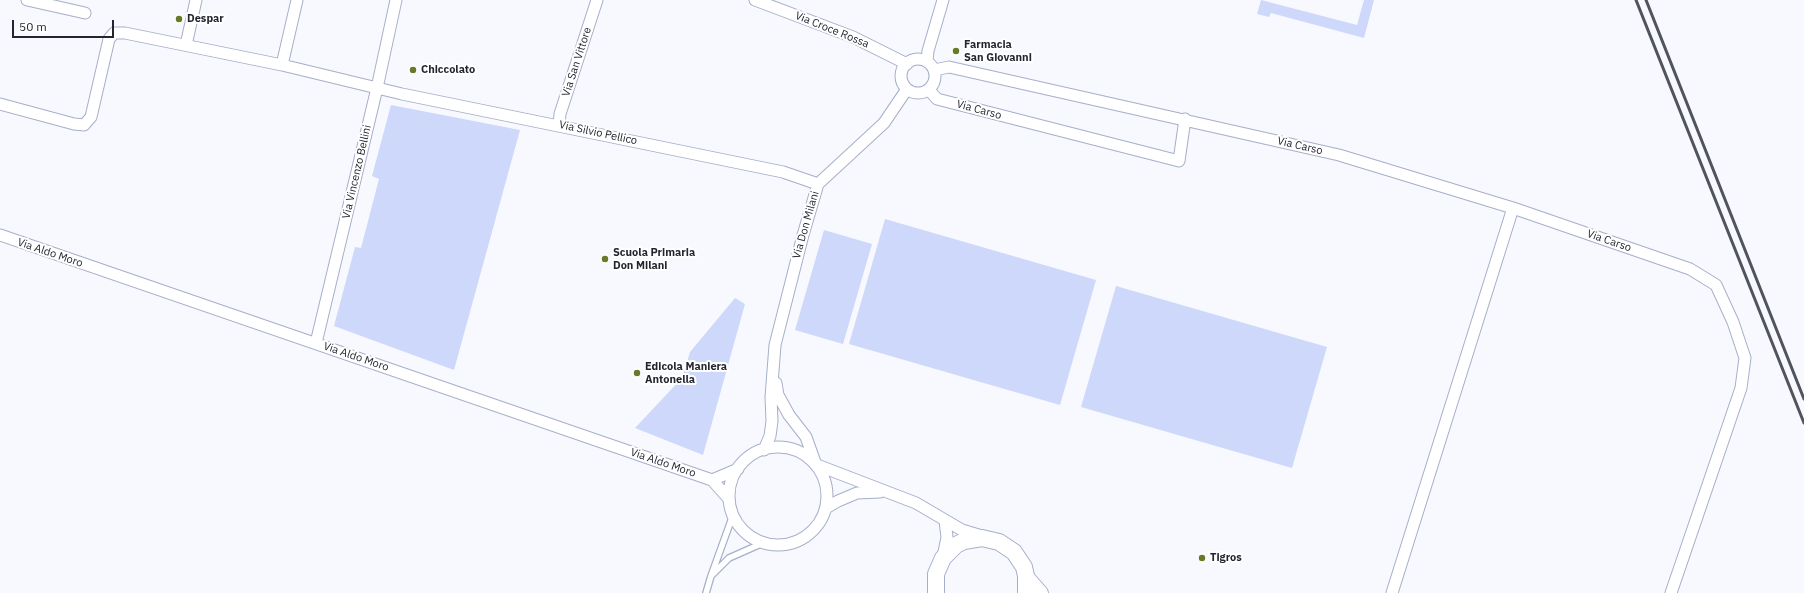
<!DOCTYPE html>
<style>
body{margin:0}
#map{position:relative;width:1804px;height:593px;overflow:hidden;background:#f7f9fe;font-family:"IBM Plex Sans",sans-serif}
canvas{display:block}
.scale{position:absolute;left:12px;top:20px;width:102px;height:18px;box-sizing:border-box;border:2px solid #232630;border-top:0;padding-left:5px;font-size:12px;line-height:14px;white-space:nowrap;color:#232630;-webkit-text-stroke:3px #fff;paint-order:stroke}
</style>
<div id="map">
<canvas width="1804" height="593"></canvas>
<div class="scale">50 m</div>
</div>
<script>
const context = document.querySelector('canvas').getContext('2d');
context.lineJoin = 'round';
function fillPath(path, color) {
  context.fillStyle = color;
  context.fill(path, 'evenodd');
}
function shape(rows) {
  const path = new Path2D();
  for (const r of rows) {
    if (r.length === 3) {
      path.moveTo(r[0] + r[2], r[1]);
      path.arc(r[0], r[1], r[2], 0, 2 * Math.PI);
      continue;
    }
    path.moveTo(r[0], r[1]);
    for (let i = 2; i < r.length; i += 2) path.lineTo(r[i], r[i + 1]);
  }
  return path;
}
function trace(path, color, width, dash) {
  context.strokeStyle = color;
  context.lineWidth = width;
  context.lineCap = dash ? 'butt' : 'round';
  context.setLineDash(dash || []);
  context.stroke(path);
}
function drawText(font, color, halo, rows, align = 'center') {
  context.font = font + ' "IBM Plex Sans",sans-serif';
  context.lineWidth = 4;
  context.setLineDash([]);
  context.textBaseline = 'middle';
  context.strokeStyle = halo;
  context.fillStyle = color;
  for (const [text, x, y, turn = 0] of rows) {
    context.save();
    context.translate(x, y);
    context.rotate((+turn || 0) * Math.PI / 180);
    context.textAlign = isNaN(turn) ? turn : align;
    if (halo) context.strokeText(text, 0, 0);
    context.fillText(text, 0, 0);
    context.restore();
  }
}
const green = shape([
 [1261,0,1357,25,1364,0,1374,0,1364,38,1271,13,1269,17,1257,14],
 [391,105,520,130,454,370,334,326,355,247,361,248,379,179,372,176],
 [885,219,1096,280,1060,405,849,344],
 [824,230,872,244,843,344,795,330],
 [1116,286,1327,347,1292,468,1081,407],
 [735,298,745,304,703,455,635,428,682,378,690,352]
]);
const service = shape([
 [733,515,711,576,729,558,763,543],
 [706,593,711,576]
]);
const minor = shape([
 [27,0,85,13],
 [755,0,853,37,907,64],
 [186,45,196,0],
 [918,76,17],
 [927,61,928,51,943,0],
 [282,65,297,0],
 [934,70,949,67,1339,155,1513,208,1690,269,1716,285,1733,322,1745,358,1741,388,1671,593],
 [929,90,937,99,1179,161,1185,119],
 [0,104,74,124,84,125,91,117,109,39,114,33,125,33,282,65,402,94,783,172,818,184],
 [559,125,560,114,597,0],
 [0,235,712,480,729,499],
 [316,343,377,88,396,0],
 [776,383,778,395,789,415,806,437,816,465],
 [778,496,49],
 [764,450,770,436,772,421,771,397,775,345,803,235,818,184,884,123,907,89],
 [817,465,916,503,962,530,982,536],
 [712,480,738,469],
 [826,508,838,501,857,493,880,492],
 [943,557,947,537,945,521],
 [1392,593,1513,208]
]);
const tertiary = shape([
 [1026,576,1041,593]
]);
const secondary = shape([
 [936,593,936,574,943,558,956,545,964,541,982,538,999,542,1014,552,1024,567,1026,576,1026,593]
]);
const rail = shape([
 [1636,0,1804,423],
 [1646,0,1804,399]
]);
const markers = [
 [179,19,4,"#677a29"],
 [956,51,4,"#677a29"],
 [413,70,4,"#677a29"],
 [605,259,4,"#677a29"],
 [637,373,4,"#677a29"],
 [1202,558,4,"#677a29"]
];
const poiNames = [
 ["Despar",187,19],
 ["Farmacia",964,45],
 ["San Giovanni",964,58],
 ["Chiccolato",421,70],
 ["Scuola Primaria",613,253],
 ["Don Milani",613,266],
 ["Edicola Maniera",645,367],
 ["Antonella",645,380],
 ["Tigros",1210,558]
];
const streetNames = [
 ["Via Croce Rossa",832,30,22],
 ["Via San Vittore",577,62,-72],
 ["Via Carso",979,110,15],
 ["Via Silvio Pellico",598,133,12],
 ["Via Carso",1300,146,13],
 ["Via Vincenzo Bellini",357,172,-77],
 ["Via Don Milani",806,225,-74],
 ["Via Carso",1609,241,19],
 ["Via Aldo Moro",50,253,19],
 ["Via Aldo Moro",356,357,19],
 ["Via Aldo Moro",663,463,19]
];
fillPath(green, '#cdd8fb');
trace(service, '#a6afca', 8);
trace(minor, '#a6afca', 13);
trace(tertiary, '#a6afca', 16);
trace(secondary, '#a6afca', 18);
trace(service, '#fff', 5.5);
trace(minor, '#fff', 11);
trace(tertiary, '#fff', 14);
trace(secondary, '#fff', 16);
trace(rail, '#51545d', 3);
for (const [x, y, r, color] of markers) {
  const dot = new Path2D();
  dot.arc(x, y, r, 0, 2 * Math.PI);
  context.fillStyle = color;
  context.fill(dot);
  trace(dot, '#fff', 1.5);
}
drawText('bold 11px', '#232630', '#fff', poiNames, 'left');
drawText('11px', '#232630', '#fff', streetNames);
</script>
